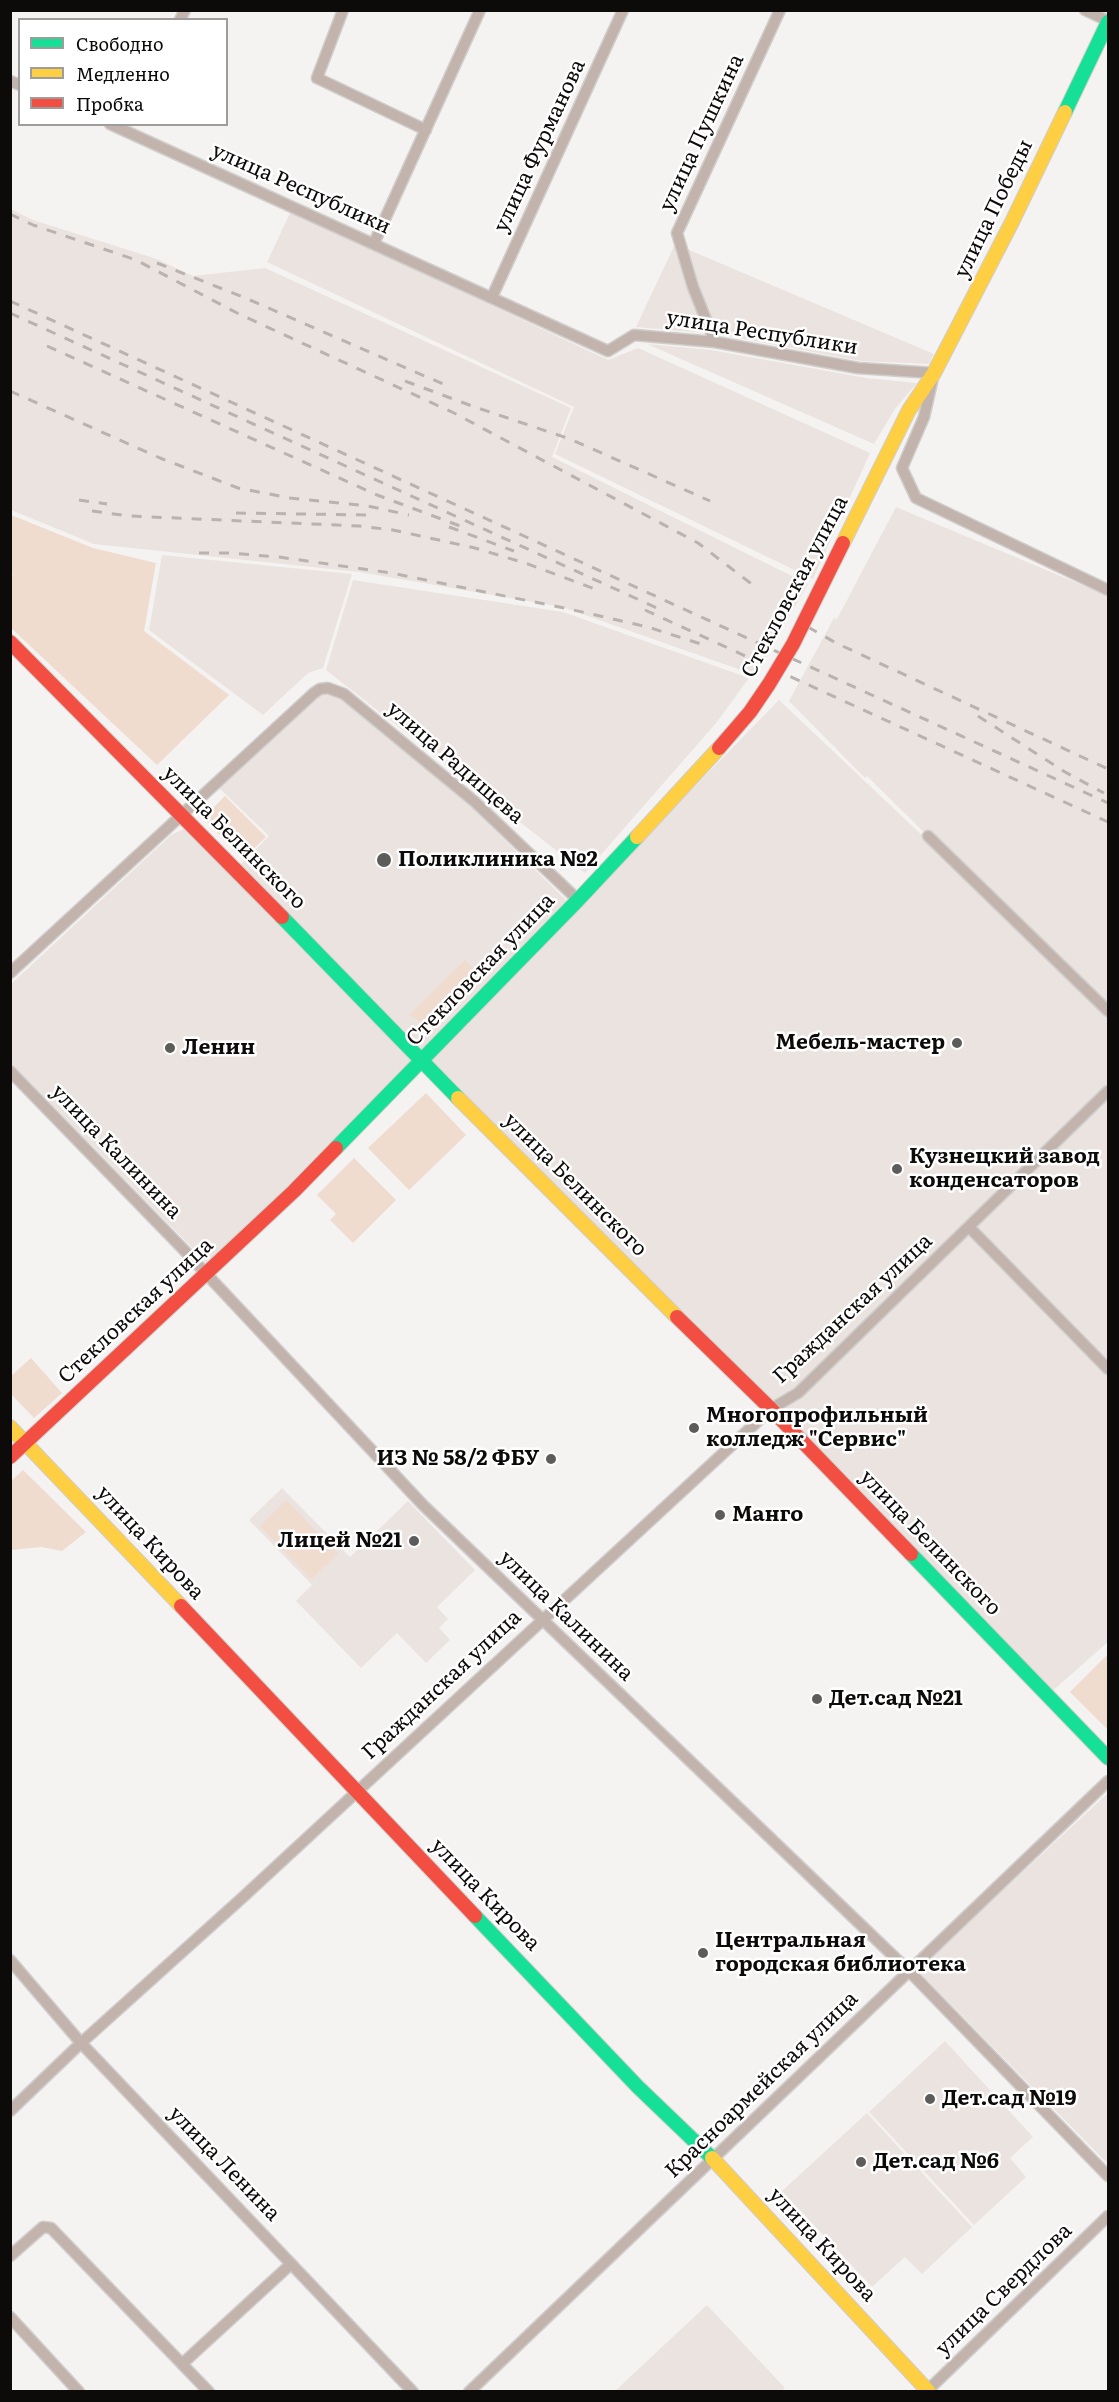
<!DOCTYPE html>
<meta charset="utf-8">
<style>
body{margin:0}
#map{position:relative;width:1119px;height:2402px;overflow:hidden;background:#f5f3f1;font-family:Literata,serif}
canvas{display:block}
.frame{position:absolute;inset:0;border:12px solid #0d0b0a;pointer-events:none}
.legend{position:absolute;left:18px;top:18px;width:210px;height:108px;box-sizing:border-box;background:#fff;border:2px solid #9e9d9d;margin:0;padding:8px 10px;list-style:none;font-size:18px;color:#0d0b0a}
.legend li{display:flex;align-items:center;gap:12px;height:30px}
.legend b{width:30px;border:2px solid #9e9d9d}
</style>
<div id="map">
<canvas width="1119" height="2402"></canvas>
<div class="frame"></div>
<ul class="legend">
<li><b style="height:8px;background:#16e098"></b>Свободно</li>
<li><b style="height:8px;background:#ffcf43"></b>Медленно</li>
<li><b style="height:8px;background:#f24e42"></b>Пробка</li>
</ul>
</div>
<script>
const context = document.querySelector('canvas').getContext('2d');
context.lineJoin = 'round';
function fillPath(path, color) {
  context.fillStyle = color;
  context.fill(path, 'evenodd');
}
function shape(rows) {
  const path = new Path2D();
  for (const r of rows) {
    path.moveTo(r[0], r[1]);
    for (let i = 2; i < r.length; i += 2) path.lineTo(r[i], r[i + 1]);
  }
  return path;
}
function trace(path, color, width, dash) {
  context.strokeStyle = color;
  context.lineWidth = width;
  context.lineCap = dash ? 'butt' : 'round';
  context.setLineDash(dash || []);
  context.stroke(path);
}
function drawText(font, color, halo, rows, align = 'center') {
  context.font = font + ' Literata,serif';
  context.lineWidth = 5;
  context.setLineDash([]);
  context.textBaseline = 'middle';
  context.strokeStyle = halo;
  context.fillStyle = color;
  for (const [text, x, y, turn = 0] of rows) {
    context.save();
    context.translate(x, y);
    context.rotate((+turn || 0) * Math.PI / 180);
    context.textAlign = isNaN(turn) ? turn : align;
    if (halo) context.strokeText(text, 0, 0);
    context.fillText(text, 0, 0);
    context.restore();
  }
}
const built = shape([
 [11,209,33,220,157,259,193,276,265,268,571,408,552,457,808,584,755,675,562,607,359,572,94,544,11,510],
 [291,211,608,360,638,348,870,453,813,579,555,454,574,407,267,262],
 [675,244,934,354,929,364,861,361,717,334,636,327],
 [647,344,711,350,866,378,917,383,895,409,874,444],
 [896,507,1108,596,1108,1642,1050,1693,428,1060,779,700,1036,943,867,776,865,778,789,701,834,618,837,619],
 [162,555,352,574,323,668,308,673,263,715,149,630],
 [353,580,563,612,749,678,717,722,585,873,326,670],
 [331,693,340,696,472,808,569,903,421,1054,239,866,269,836,218,787,318,694],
 [186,828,413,1061,209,1265,11,1063,11,984,171,835],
 [282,1488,350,1557,408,1501,475,1570,437,1607,448,1619,439,1628,450,1640,426,1663,397,1633,361,1668,296,1601,312,1585,249,1520],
 [1108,1793,1108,2164,917,1970],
 [945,2041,1033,2137,1010,2158,1026,2177,974,2225,869,2112],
 [867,2113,972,2227,922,2274,905,2257,872,2287,782,2191],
 [707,2305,785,2388,780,2392,615,2391]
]);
const green = shape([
 [11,515,93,548,156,563,144,631,229,695,157,765,11,628,11,578,13,574,10,572],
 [225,796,266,837,243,859,203,818],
 [465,960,480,975,432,1021,422,1022,409,1015],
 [426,1093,466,1135,409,1190,368,1148],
 [354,1158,396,1200,353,1243,330,1220,336,1214,317,1195],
 [31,1358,62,1393,34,1418,10,1393,11,1376],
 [23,1470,86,1532,62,1551,41,1547,11,1550,11,1481],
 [286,1500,338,1554,311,1579,260,1526],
 [1108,1654,1108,1730,1070,1692]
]);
const street = shape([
 [343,10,317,78,426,130],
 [1085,10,1108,21],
 [180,20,185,10],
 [10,81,20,85],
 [110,124,608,351,634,335,715,342,858,368,934,373,924,417,902,468,916,498,1108,590],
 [374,243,480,10],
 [492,297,623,10],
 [715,342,693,287,677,233,780,10],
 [928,836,1108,1011],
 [10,973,314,693,320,689,328,688,344,694,475,802,578,900],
 [10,1071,183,1249,423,1505,909,1971,1108,2176],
 [969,1227,1108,1369],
 [10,1960,81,2043,413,2392],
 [10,2111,81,2043,242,1898,771,1409,798,1393,1108,1091],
 [10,2256,43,2227,51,2228,209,2392],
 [10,2317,79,2392],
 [182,2364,291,2264],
 [469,2392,1108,1781],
 [926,2392,1108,2216]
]);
const fast = shape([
 [1065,112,1108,22],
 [282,917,458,1098],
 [336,1148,578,900,637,837],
 [911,1554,1108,1758],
 [475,1916,638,2087,712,2158]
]);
const slow = shape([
 [843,543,909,410,934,373,1012,222,1065,112],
 [637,837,719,748],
 [458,1098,677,1317],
 [10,1427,181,1606],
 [712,2158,929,2392]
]);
const jam = shape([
 [10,642,282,917],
 [677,1317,771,1409,911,1554],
 [10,1457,294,1191,336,1148],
 [181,1606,475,1916]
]);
const rail = shape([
 [10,214,33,225,136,260,239,314,454,413,698,543,753,585],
 [157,263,243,297,450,387],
 [10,301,1108,803],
 [10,313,657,608],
 [47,346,377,495,460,526],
 [405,381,472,406,570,439,710,501],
 [10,391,160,458,238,488,290,498,368,506,409,515],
 [79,500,107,504],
 [92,511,129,516,359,526,393,530,475,548,525,563,595,589],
 [236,513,371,515],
 [449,527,514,551],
 [199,553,229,553,279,557,391,573,569,609,648,627,704,645],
 [645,610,1108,822],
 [808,627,836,643,1108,769],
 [978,716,1065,772,1104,793]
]);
const jamBridge = shape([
 [719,748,750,712,769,684,793,644,843,543]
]);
const markers = [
 [384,860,8,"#5e5c5b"],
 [957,1043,6,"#5e5c5b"],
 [170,1048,6,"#5e5c5b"],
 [897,1169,6,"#5e5c5b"],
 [694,1428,6,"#5e5c5b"],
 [551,1459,6,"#5e5c5b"],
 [720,1515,6,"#5e5c5b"],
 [414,1541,6,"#5e5c5b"],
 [817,1699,6,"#5e5c5b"],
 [703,1953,6,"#5e5c5b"],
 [930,2099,6,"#5e5c5b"],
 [861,2162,6,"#5e5c5b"]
];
const streetNames = [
 ["улица Пушкина",702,133,-65],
 ["улица Фурманова",540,146,-65],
 ["улица Республики",301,189,24],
 ["улица Победы",994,209,-64],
 ["улица Республики",762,333,9],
 ["Стекловская улица",795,587,-62],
 ["улица Радищева",455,763,41],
 ["улица Белинского",234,838,45],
 ["Стекловская улица",481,970,-46],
 ["улица Калинина",116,1152,46],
 ["улица Белинского",575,1185,45],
 ["Гражданская улица",853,1309,-43],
 ["Стекловская улица",136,1311,-43],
 ["улица Кирова",150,1543,47],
 ["улица Белинского",930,1543,46],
 ["улица Калинина",566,1616,44],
 ["Гражданская улица",442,1685,-43],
 ["улица Кирова",485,1895,46],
 ["Красноармейская улица",762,2085,-44],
 ["улица Ленина",224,2164,46],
 ["улица Кирова",822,2245,47],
 ["улица Свердлова",1004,2290,-44]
];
const poiNames = [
 ["Поликлиника №2",398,860],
 ["Мебель-мастер",945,1043,"right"],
 ["Ленин",182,1048],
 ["Кузнецкий завод",909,1157],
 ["конденсаторов",909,1181],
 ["Многопрофильный",706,1416],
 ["колледж \"Сервис\"",706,1440],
 ["ИЗ № 58/2 ФБУ",539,1459,"right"],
 ["Манго",732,1515],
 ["Лицей №21",402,1541,"right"],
 ["Дет.сад №21",829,1699],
 ["Центральная",715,1941],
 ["городская библиотека",715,1965],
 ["Дет.сад №19",942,2099],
 ["Дет.сад №6",873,2162]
];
fillPath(built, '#ebe3df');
fillPath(green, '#f0dbcf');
trace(street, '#cfcecd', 13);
trace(fast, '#cfcecd', 16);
trace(slow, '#cfcecd', 16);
trace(jam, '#cfcecd', 16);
trace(street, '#c2b4ac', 10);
trace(fast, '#16e098', 14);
trace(slow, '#ffcf43', 14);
trace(jam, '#f24e42', 14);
trace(rail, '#b9b2ae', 3, [10, 10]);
trace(jamBridge, '#cfcecd', 16, []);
trace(jamBridge, '#f24e42', 14);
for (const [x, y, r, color] of markers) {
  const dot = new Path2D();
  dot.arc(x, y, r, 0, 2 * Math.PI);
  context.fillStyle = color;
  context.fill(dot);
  trace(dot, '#fff', 2);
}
drawText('21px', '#0d0b0a', '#fff', streetNames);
drawText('bold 21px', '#0d0b0a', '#fff', poiNames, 'left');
</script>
